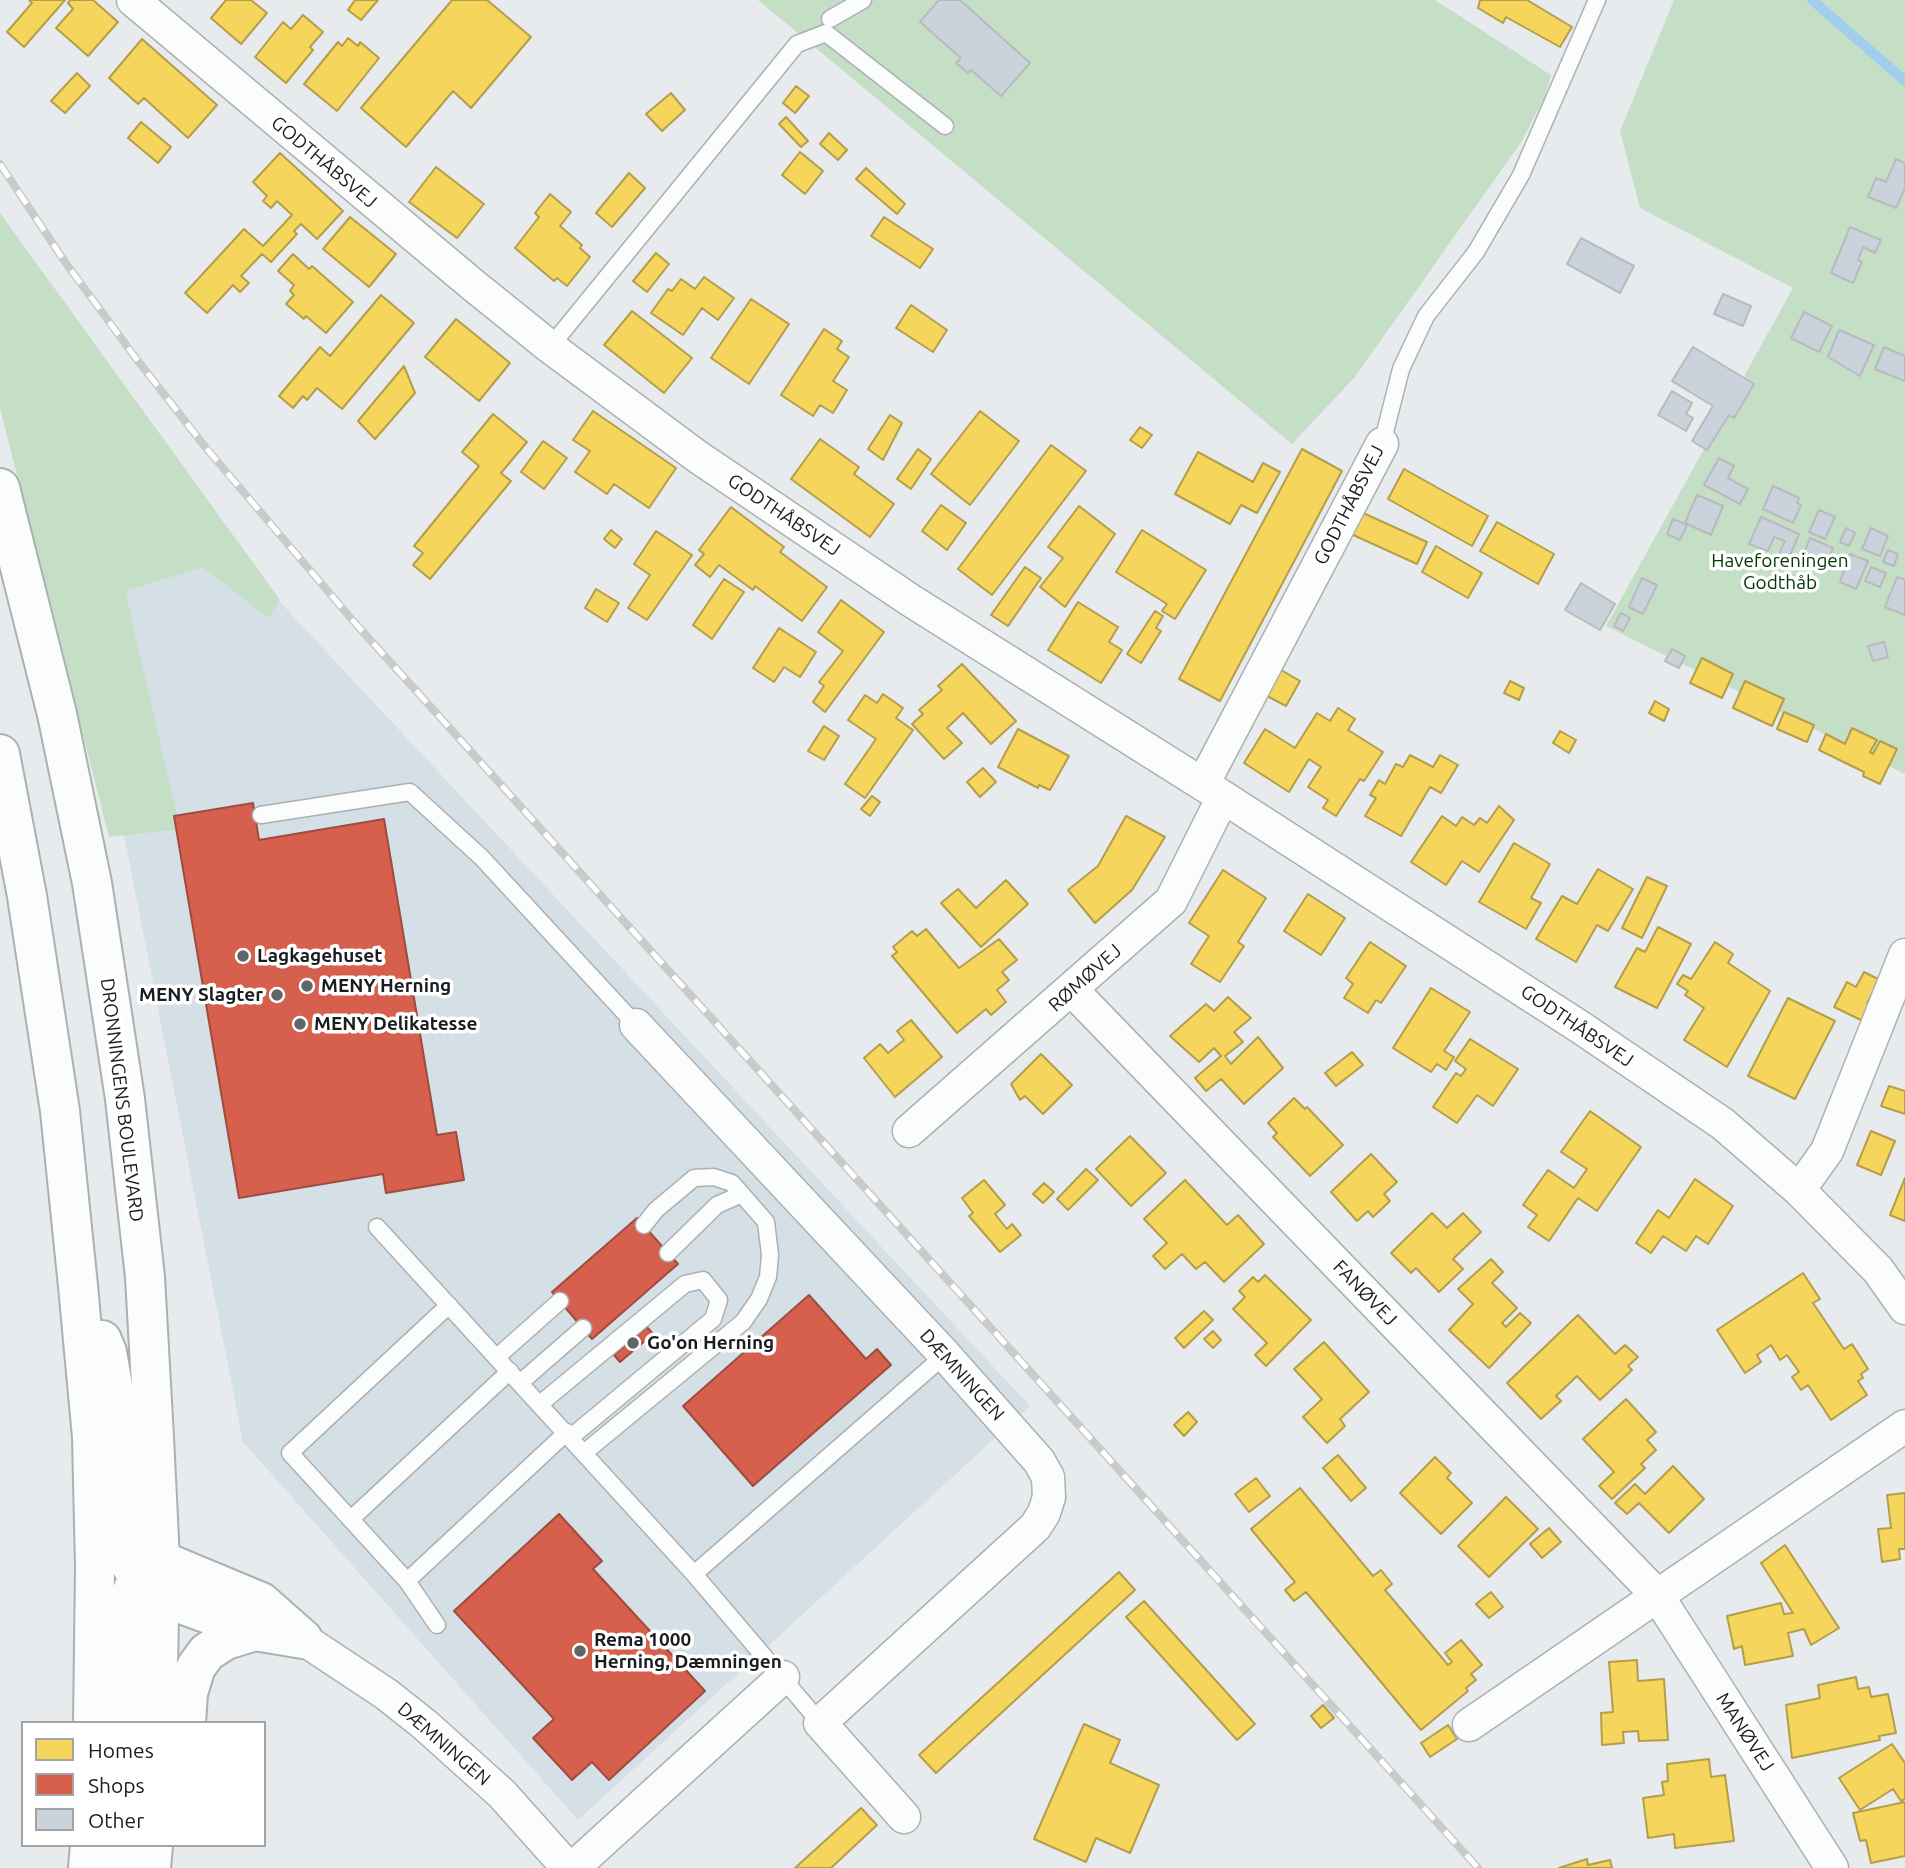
<!DOCTYPE html>
<meta charset="utf-8">
<style>
body{margin:0}
#map{position:relative;width:1905px;height:1868px;overflow:hidden;background:#e7ebee;font-family:Ubuntu,sans-serif}
canvas{display:block}
.legend{position:absolute;left:21px;top:1721px;width:245px;height:126px;box-sizing:border-box;background:#fff;border:2px solid #a3a5a5;margin:0;padding:9px 12px;list-style:none;font-size:21px;color:#1a1d1f}
.legend li{display:flex;align-items:center;gap:14px;height:35px}
.legend b{width:35px;border:2px solid #a3a5a5}
</style>
<div id="map">
<canvas width="1905" height="1868"></canvas>
<ul class="legend">
<li><b style="height:19px;background:#f6d55c"></b>Homes</li>
<li><b style="height:19px;background:#d6604d"></b>Shops</li>
<li><b style="height:19px;background:#cad3db"></b>Other</li>
</ul>
</div>
<script>
const context = document.querySelector('canvas').getContext('2d');
context.lineJoin = 'round';
function fillPath(path, color) {
  context.fillStyle = color;
  context.fill(path, 'evenodd');
}
function shape(rows) {
  const path = new Path2D();
  for (const r of rows) {
    path.moveTo(r[0], r[1]);
    for (let i = 2; i < r.length; i += 2) path.lineTo(r[i], r[i + 1]);
  }
  return path;
}
function trace(path, color, width, dash) {
  context.strokeStyle = color;
  context.lineWidth = width;
  context.lineCap = dash ? 'butt' : 'round';
  context.setLineDash(dash || []);
  context.stroke(path);
}
function drawText(font, color, halo, rows, align = 'center') {
  context.font = font + ' Ubuntu,sans-serif';
  context.lineWidth = 7;
  context.setLineDash([]);
  context.textBaseline = 'middle';
  context.strokeStyle = halo;
  context.fillStyle = color;
  for (const [text, x, y, turn = 0] of rows) {
    context.save();
    context.translate(x, y);
    context.rotate((+turn || 0) * Math.PI / 180);
    context.textAlign = isNaN(turn) ? turn : align;
    if (halo) context.strokeText(text, 0, 0);
    context.fillText(text, 0, 0);
    context.restore();
  }
}
const built = shape([
 [223,541,1030,1406,578,1820,243,1442,74,580]
]);
const green = shape([
 [758,0,1435,0,1551,75,1544,99,1520,144,1354,378,1292,444],
 [1674,0,1905,0,1905,774,1606,626,1793,288,1640,208,1620,131],
 [0,213,280,600,268,618,203,567,125,591,180,829,109,837,0,408]
]);
const homes = shape([
 [29,0,65,0,24,47,7,32,32,3,29,0],
 [70,0,93,0,118,22,88,56,56,28,73,9,68,3,70,0],
 [226,0,251,0,267,13,241,44,211,18,226,0],
 [355,0,378,0,361,20,348,10,355,0],
 [452,0,487,0,531,37,471,108,453,91,406,147,361,108,452,0],
 [1480,0,1527,0,1572,27,1560,47,1506,17,1503,23,1478,8,1480,0],
 [303,15,323,32,310,47,313,50,286,83,255,57,283,22,291,29,303,15],
 [348,38,358,46,360,42,379,58,337,111,304,84,338,42,342,46,348,38],
 [142,39,217,105,188,138,144,98,138,104,109,78,142,39],
 [77,73,90,86,65,113,51,101,77,73],
 [796,86,809,96,795,113,783,103,796,86],
 [671,93,685,110,662,131,646,114,671,93],
 [786,117,808,141,801,147,779,124,786,117],
 [141,122,171,147,158,163,128,138,141,122],
 [829,133,847,150,838,160,820,144,829,133],
 [800,152,823,171,805,194,782,175,800,152],
 [280,153,343,211,317,239,301,224,294,231,297,234,271,262,262,254,241,276,249,283,240,292,233,285,207,313,185,293,244,229,263,246,292,215,277,201,271,208,263,201,267,196,253,182,280,153],
 [436,167,484,204,457,238,409,202,436,167],
 [866,168,905,204,897,214,856,179,866,168],
 [629,173,645,188,612,227,596,213,629,173],
 [550,194,571,212,560,226,582,245,580,248,590,257,567,286,557,278,554,281,515,248,539,217,535,213,550,194],
 [350,217,396,254,369,287,323,249,350,217],
 [884,217,933,249,920,268,871,236,884,217],
 [656,253,669,264,647,292,633,281,656,253],
 [293,254,309,269,312,266,353,302,326,333,306,316,304,319,286,304,294,295,290,291,294,285,278,271,293,254],
 [704,277,734,298,718,320,702,308,683,335,651,313,668,289,672,291,681,279,695,289,704,277],
 [381,295,414,323,342,409,317,388,307,400,303,396,293,408,279,396,320,347,330,356,381,295],
 [751,299,789,324,749,384,711,358,751,299],
 [911,305,947,330,933,352,896,328,911,305],
 [632,311,692,358,664,393,604,345,632,311],
 [456,319,510,363,479,401,425,357,456,319],
 [824,329,842,341,837,349,849,357,833,381,847,390,833,413,820,405,813,416,781,395,824,329],
 [404,366,415,393,375,439,358,421,404,366],
 [593,411,676,468,649,508,614,484,607,494,575,472,590,451,573,440,593,411],
 [980,411,1019,441,970,505,931,474,980,411],
 [493,414,527,442,501,473,511,481,430,579,413,565,423,553,414,546,479,466,462,452,493,414],
 [890,415,902,423,883,460,868,449,890,415],
 [1140,427,1152,435,1142,448,1130,440,1140,427],
 [820,439,859,467,854,474,894,504,870,537,791,479,820,439],
 [543,441,567,458,544,489,521,472,543,441],
 [1051,445,1086,471,992,595,958,569,1051,445],
 [918,449,931,459,911,489,897,479,918,449],
 [1302,449,1342,471,1220,701,1179,679,1302,449],
 [1198,452,1253,482,1263,463,1280,472,1257,513,1241,505,1230,524,1175,494,1198,452],
 [1404,469,1488,516,1472,546,1388,499,1404,469],
 [941,505,966,523,947,550,922,531,941,505],
 [1079,506,1115,534,1065,607,1040,587,1063,558,1048,547,1079,506],
 [731,507,784,547,780,552,827,587,802,621,755,586,753,590,719,565,710,577,695,565,704,554,699,550,731,507],
 [1361,512,1427,542,1417,564,1351,534,1361,512],
 [1497,522,1554,554,1538,584,1480,551,1497,522],
 [611,530,622,539,615,548,604,539,611,530],
 [1142,530,1206,570,1175,619,1162,611,1167,604,1116,572,1142,530],
 [656,531,692,555,647,620,628,608,650,575,634,564,656,531],
 [1436,546,1482,573,1468,598,1422,572,1436,546],
 [1025,567,1041,578,1008,626,991,615,1025,567],
 [724,579,744,592,712,639,693,625,724,579],
 [596,589,619,603,607,622,585,608,596,589],
 [841,600,884,632,825,712,813,702,824,686,819,682,843,651,818,632,841,600],
 [1078,602,1118,627,1109,642,1122,650,1101,683,1048,650,1078,602],
 [1155,611,1163,616,1156,628,1161,631,1141,663,1127,654,1155,611],
 [779,628,816,652,800,677,784,667,774,682,753,668,779,628],
 [1702,658,1733,674,1722,698,1690,683,1702,658],
 [962,664,1016,721,991,744,963,713,947,728,962,743,944,759,912,724,923,714,919,710,942,690,938,686,962,664],
 [1281,670,1300,681,1286,706,1267,696,1281,670],
 [1510,681,1524,688,1519,700,1504,693,1510,681],
 [1745,681,1784,699,1772,726,1733,708,1745,681],
 [883,694,903,708,896,718,913,730,865,798,845,784,876,739,848,720,865,695,877,703,883,694],
 [1655,701,1669,709,1664,721,1649,713,1655,701],
 [1338,708,1355,719,1348,730,1383,752,1364,781,1360,779,1336,816,1323,808,1328,800,1308,787,1321,767,1309,759,1289,792,1244,763,1265,729,1295,748,1317,713,1330,721,1338,708],
 [1784,712,1814,725,1807,742,1777,729,1784,712],
 [824,726,839,736,824,760,808,751,824,726],
 [1852,728,1877,740,1870,752,1873,754,1880,741,1897,749,1880,784,1863,776,1864,772,1819,750,1826,734,1845,744,1852,728],
 [1018,729,1069,756,1050,790,1039,785,1038,788,998,767,1018,729],
 [1560,731,1576,740,1569,753,1553,743,1560,731],
 [1410,755,1433,767,1440,755,1458,765,1441,793,1430,787,1401,836,1365,816,1376,798,1370,795,1379,780,1385,784,1396,764,1403,767,1410,755],
 [983,768,996,782,980,797,967,782,983,768],
 [872,796,880,802,870,816,861,809,872,796],
 [1499,806,1514,820,1479,872,1462,861,1446,885,1411,862,1442,816,1456,826,1462,817,1474,825,1480,818,1487,823,1499,806],
 [1126,816,1165,837,1132,890,1095,923,1068,890,1098,866,1126,816],
 [1514,843,1550,864,1531,898,1541,903,1526,929,1479,902,1514,843],
 [1598,869,1633,889,1608,931,1597,925,1576,962,1536,939,1562,896,1577,904,1598,869],
 [1223,870,1266,898,1238,942,1244,946,1220,982,1191,964,1209,936,1189,923,1223,870],
 [1647,877,1667,886,1642,938,1622,928,1647,877],
 [1006,880,1028,904,981,947,941,903,958,889,976,908,1006,880],
 [1308,894,1345,918,1321,955,1284,931,1308,894],
 [1658,927,1691,944,1657,1008,1615,987,1637,948,1645,952,1658,927],
 [926,929,959,968,999,939,1017,960,1002,972,1009,980,997,990,1006,1002,991,1015,986,1009,957,1033,892,956,897,952,893,947,912,931,917,936,926,929],
 [1370,942,1406,966,1381,1003,1376,1000,1368,1013,1344,998,1353,984,1346,978,1370,942],
 [1715,942,1733,954,1728,963,1770,991,1727,1067,1684,1040,1704,1008,1685,995,1688,991,1677,984,1683,975,1691,979,1715,942],
 [1864,972,1880,980,1867,1003,1871,1005,1863,1021,1834,1007,1847,982,1856,987,1864,972],
 [1431,988,1470,1012,1444,1051,1454,1057,1446,1070,1437,1064,1431,1072,1393,1048,1431,988],
 [1228,997,1251,1018,1234,1032,1243,1042,1225,1056,1231,1064,1258,1037,1283,1068,1244,1104,1221,1079,1206,1091,1195,1078,1221,1056,1214,1048,1199,1062,1170,1036,1206,1004,1214,1011,1228,997],
 [1788,998,1835,1021,1795,1099,1748,1076,1788,998],
 [911,1020,942,1057,895,1097,864,1058,880,1044,888,1053,904,1040,897,1031,911,1020],
 [1470,1039,1518,1069,1493,1106,1477,1095,1457,1123,1433,1107,1456,1073,1461,1076,1466,1069,1455,1061,1470,1039],
 [1352,1052,1363,1065,1336,1086,1325,1073,1352,1052],
 [1041,1054,1072,1085,1043,1114,1025,1096,1020,1100,1011,1084,1041,1054],
 [1889,1086,1905,1091,1905,1114,1881,1106,1889,1086],
 [1294,1098,1305,1109,1307,1107,1343,1145,1310,1176,1273,1137,1277,1133,1268,1123,1294,1098],
 [1590,1111,1641,1147,1597,1211,1578,1198,1549,1241,1528,1227,1537,1215,1523,1205,1548,1170,1574,1188,1587,1169,1561,1152,1590,1111],
 [1871,1131,1895,1141,1881,1175,1857,1165,1871,1131],
 [1130,1136,1166,1173,1131,1206,1096,1169,1130,1136],
 [1371,1154,1397,1182,1384,1194,1390,1201,1373,1217,1368,1211,1357,1221,1331,1192,1371,1154],
 [1086,1169,1098,1180,1068,1210,1057,1199,1086,1169],
 [1905,1178,1905,1221,1890,1215,1905,1178],
 [1695,1179,1733,1206,1708,1244,1696,1236,1686,1251,1663,1236,1651,1253,1636,1243,1658,1210,1669,1218,1695,1179],
 [984,1180,1005,1205,995,1214,1007,1229,1012,1224,1021,1235,1000,1252,969,1216,973,1213,962,1198,984,1180],
 [1185,1180,1227,1225,1238,1215,1264,1244,1224,1282,1205,1262,1196,1269,1182,1254,1165,1269,1153,1256,1167,1243,1144,1219,1185,1180],
 [1044,1183,1054,1192,1043,1203,1033,1194,1044,1183],
 [1432,1213,1447,1228,1463,1213,1481,1232,1453,1259,1463,1269,1439,1292,1416,1268,1411,1273,1391,1253,1432,1213],
 [1491,1259,1503,1272,1492,1283,1517,1308,1502,1323,1506,1327,1520,1313,1531,1323,1489,1368,1449,1330,1473,1304,1458,1289,1491,1259],
 [1803,1273,1820,1299,1813,1303,1844,1349,1852,1344,1868,1369,1861,1374,1863,1378,1858,1381,1867,1395,1831,1420,1808,1385,1801,1390,1792,1377,1799,1372,1787,1355,1780,1360,1771,1345,1757,1355,1761,1362,1745,1373,1717,1330,1803,1273],
 [1265,1275,1311,1320,1266,1366,1255,1355,1267,1343,1233,1309,1245,1297,1239,1291,1253,1277,1258,1282,1265,1275],
 [1204,1311,1213,1320,1184,1348,1175,1338,1204,1311],
 [1578,1315,1615,1354,1625,1345,1638,1357,1628,1366,1632,1370,1600,1400,1577,1376,1556,1396,1561,1401,1541,1419,1507,1383,1578,1315],
 [1213,1331,1221,1340,1213,1348,1204,1339,1213,1331],
 [1324,1342,1369,1392,1340,1419,1345,1426,1327,1443,1303,1417,1322,1399,1294,1369,1324,1342],
 [1626,1399,1656,1432,1647,1440,1656,1450,1641,1464,1645,1468,1612,1499,1599,1486,1614,1472,1583,1439,1626,1399],
 [1188,1412,1197,1422,1184,1436,1174,1425,1188,1412],
 [1338,1455,1366,1488,1351,1501,1323,1468,1338,1455],
 [1435,1457,1451,1473,1447,1478,1472,1503,1441,1534,1400,1493,1435,1457],
 [1673,1466,1704,1499,1669,1533,1639,1503,1627,1514,1615,1503,1635,1484,1645,1494,1673,1466],
 [1256,1478,1270,1496,1249,1512,1235,1494,1256,1478],
 [1300,1488,1373,1576,1381,1570,1392,1584,1385,1590,1448,1665,1452,1662,1445,1653,1461,1640,1482,1665,1471,1674,1476,1680,1466,1688,1468,1691,1421,1730,1306,1592,1294,1601,1285,1590,1295,1582,1251,1529,1300,1488],
 [1905,1493,1905,1549,1899,1549,1900,1559,1882,1562,1878,1529,1891,1528,1887,1495,1905,1493],
 [1506,1497,1538,1529,1489,1577,1458,1546,1506,1497],
 [1549,1528,1561,1542,1542,1558,1530,1544,1549,1528],
 [1785,1545,1839,1628,1811,1645,1804,1629,1788,1633,1793,1656,1745,1665,1742,1646,1734,1649,1727,1616,1781,1603,1784,1614,1793,1613,1761,1563,1785,1545],
 [1119,1572,1135,1590,936,1773,919,1755,1119,1572],
 [1491,1592,1503,1607,1489,1618,1476,1604,1491,1592],
 [1144,1601,1255,1724,1237,1740,1126,1617,1144,1601],
 [1637,1660,1638,1681,1664,1679,1668,1740,1639,1741,1638,1731,1623,1732,1624,1743,1602,1745,1601,1713,1613,1712,1609,1662,1637,1660],
 [1856,1677,1858,1689,1869,1687,1871,1697,1888,1694,1896,1733,1879,1736,1880,1740,1792,1758,1786,1705,1820,1698,1818,1685,1856,1677],
 [1323,1705,1334,1718,1321,1728,1311,1716,1323,1705],
 [1084,1724,1120,1740,1110,1763,1159,1785,1130,1853,1096,1838,1086,1862,1034,1839,1084,1724],
 [1448,1725,1457,1739,1430,1757,1421,1743,1448,1725],
 [1892,1744,1905,1763,1905,1799,1901,1801,1893,1789,1860,1810,1839,1778,1892,1744],
 [1709,1759,1711,1777,1725,1775,1734,1841,1675,1848,1674,1834,1648,1838,1643,1798,1664,1795,1662,1782,1668,1781,1667,1764,1709,1759],
 [1905,1802,1905,1856,1871,1863,1866,1840,1860,1841,1853,1813,1905,1802],
 [861,1808,877,1825,831,1868,795,1868,861,1808],
 [1587,1859,1588,1865,1610,1860,1612,1868,1559,1868,1587,1859]
]);
const shops = shape([
 [253,803,259,840,384,819,437,1135,456,1132,464,1180,386,1193,383,1174,239,1198,174,816,253,803],
 [637,1218,678,1264,592,1339,552,1292,637,1218],
 [809,1295,866,1359,877,1349,891,1365,753,1486,683,1406,809,1295],
 [647,1327,653,1334,620,1362,614,1355,647,1327],
 [559,1514,602,1561,593,1569,705,1691,609,1780,592,1762,572,1780,533,1738,554,1719,454,1611,559,1514]
]);
const stream = shape([
 [1812,0,1905,81]
]);
const building = shape([
 [939,0,960,0,1030,63,1001,96,971,70,968,73,956,63,961,58,920,22,939,0],
 [1896,159,1905,163,1905,188,1896,208,1868,197,1876,178,1886,182,1896,159],
 [1850,227,1881,240,1875,253,1863,247,1858,260,1862,262,1853,283,1831,273,1850,227],
 [1581,238,1634,266,1620,293,1567,264,1581,238],
 [1723,294,1751,306,1743,326,1714,314,1723,294],
 [1804,312,1832,326,1819,352,1791,338,1804,312],
 [1839,330,1874,345,1860,376,1828,357,1839,330],
 [1693,347,1754,384,1734,418,1729,415,1707,450,1692,441,1713,406,1672,381,1693,347],
 [1884,347,1905,356,1905,381,1875,369,1884,347],
 [1672,391,1692,403,1686,414,1693,418,1686,431,1658,415,1672,391],
 [1719,458,1734,466,1728,478,1748,489,1740,504,1704,485,1719,458],
 [1773,486,1799,498,1797,503,1801,505,1793,523,1763,509,1773,486],
 [1697,495,1723,506,1711,535,1685,523,1697,495],
 [1819,510,1835,517,1825,539,1809,532,1819,510],
 [1761,517,1799,534,1789,558,1779,554,1785,541,1774,537,1768,551,1749,544,1761,517],
 [1673,519,1687,525,1680,540,1667,534,1673,519],
 [1846,528,1855,533,1849,546,1840,542,1846,528],
 [1871,528,1888,536,1880,556,1862,549,1871,528],
 [1810,538,1833,548,1827,562,1804,553,1810,538],
 [1888,550,1898,554,1894,566,1883,562,1888,550],
 [1850,554,1868,561,1856,589,1840,582,1850,554],
 [1871,567,1886,573,1880,587,1865,581,1871,567],
 [1897,577,1905,580,1905,615,1885,607,1897,577],
 [1642,578,1657,585,1643,614,1629,607,1642,578],
 [1581,583,1615,604,1600,630,1565,610,1581,583],
 [1621,613,1630,618,1623,631,1614,626,1621,613],
 [1884,642,1888,657,1873,661,1868,646,1884,642],
 [1672,649,1685,656,1679,668,1665,661,1672,649]
]);
const service = shape([
 [830,19,863,0],
 [550,347,797,44,826,33,945,126],
 [1382,444,1401,369,1426,316,1476,252,1521,175,1597,0],
 [261,815,410,792,482,858,636,1025],
 [377,1227,694,1574,823,1726],
 [668,1253,717,1205,742,1194],
 [449,1305,290,1453,407,1581,567,1432],
 [497,1357,560,1301],
 [521,1382,583,1328],
 [540,1404,685,1284,703,1280,719,1300,713,1319,571,1437],
 [585,1452,743,1322,759,1299,768,1277,770,1255,766,1222,732,1183,714,1177,694,1178,656,1210,644,1225],
 [351,1519,510,1371],
 [694,1574,945,1355],
 [407,1581,437,1625]
]);
const minor = shape([
 [133,0,473,285,550,347,698,457,910,600,1223,797,1580,1027,1723,1124,1799,1190,1878,1270,1905,1308],
 [1203,784,1382,444],
 [1072,990,1657,1595,1832,1868],
 [636,1025,945,1355,1039,1461,1048,1477,1049,1497,1044,1513,1035,1527,820,1723],
 [909,1131,1171,901,1223,797],
 [1799,1190,1827,1151,1905,955],
 [303,1639,386,1694,424,1724,502,1794,568,1868],
 [1469,1725,1905,1426],
 [823,1726,904,1817],
 [573,1868,783,1677]
]);
const secondary = shape([
 [0,488,57,714,92,883,125,1099,145,1277,154,1437,160,1560,157,1723],
 [0,754,27,896,60,1111,78,1286,92,1437,95,1567,93,1723],
 [102,1340,107,1352,118,1414,122,1531,129,1562,138,1577,159,1596,255,1631,303,1639],
 [121,1723,125,1608,138,1577,160,1560,261,1602,303,1639],
 [186,1723,188,1693,196,1667,207,1652,226,1640,255,1631],
 [88,1868,90,1845],
 [116,1868,117,1845],
 [151,1868,153,1845]
]);
const rail = shape([
 [0,164,65,262,135,357,206,448,355,623,1478,1868]
]);
const markers = [
 [243,956,7,"#626567"],
 [307,986,7,"#626567"],
 [277,995,7,"#626567"],
 [300,1024,7,"#626567"],
 [633,1343,7,"#626567"],
 [580,1651,7,"#626567"]
];
const streetNames = [
 ["GODTHÅBSVEJ",324,162,40],
 ["GODTHÅBSVEJ",1349,505,-63],
 ["GODTHÅBSVEJ",784,515,34],
 ["RØMØVEJ",1085,978,-42],
 ["GODTHÅBSVEJ",1577,1026,34],
 ["DRONNINGENS BOULEVARD",122,1100,83],
 ["FANØVEJ",1365,1293,46],
 ["DÆMNINGEN",962,1375,48],
 ["MANØVEJ",1745,1732,57],
 ["DÆMNINGEN",444,1744,41]
];
const parkNames = [
 ["Haveforeningen",1780,561],
 ["Godthåb",1780,583]
];
const poiNames = [
 ["Lagkagehuset",257,956],
 ["MENY Herning",321,986],
 ["MENY Slagter",263,995,"right"],
 ["MENY Delikatesse",314,1024],
 ["Go'on Herning",647,1343],
 ["Rema 1000",594,1640],
 ["Herning, Dæmningen",594,1662]
];
fillPath(built, '#d5dfe6');
fillPath(green, '#c5dec6');
fillPath(homes, '#f6d55c');
trace(homes, '#b49e4a', 2);
fillPath(shops, '#d6604d');
trace(shops, '#9e4c3f', 2);
trace(stream, '#a2ceed', 10);
fillPath(building, '#cad3db');
trace(building, '#b8bbbe', 2);
trace(service, '#adb0b2', 19);
trace(minor, '#adb0b2', 35);
trace(secondary, '#adb0b2', 42);
trace(service, '#fbfcfc', 16);
trace(minor, '#fbfcfc', 32);
trace(secondary, '#fbfcfc', 38);
trace(rail, '#c9cbcb', 8);
trace(rail, '#fff', 5, [16]);
for (const [x, y, r, color] of markers) {
  const dot = new Path2D();
  dot.arc(x, y, r, 0, 2 * Math.PI);
  context.fillStyle = color;
  context.fill(dot);
  trace(dot, '#fff', 2.5);
}
drawText('19px', '#1a1d1f', '#fff', streetNames);
drawText('19px', '#053502', '#fff', parkNames);
drawText('bold 19px', '#1a1d1f', '#fff', poiNames, 'left');
</script>
